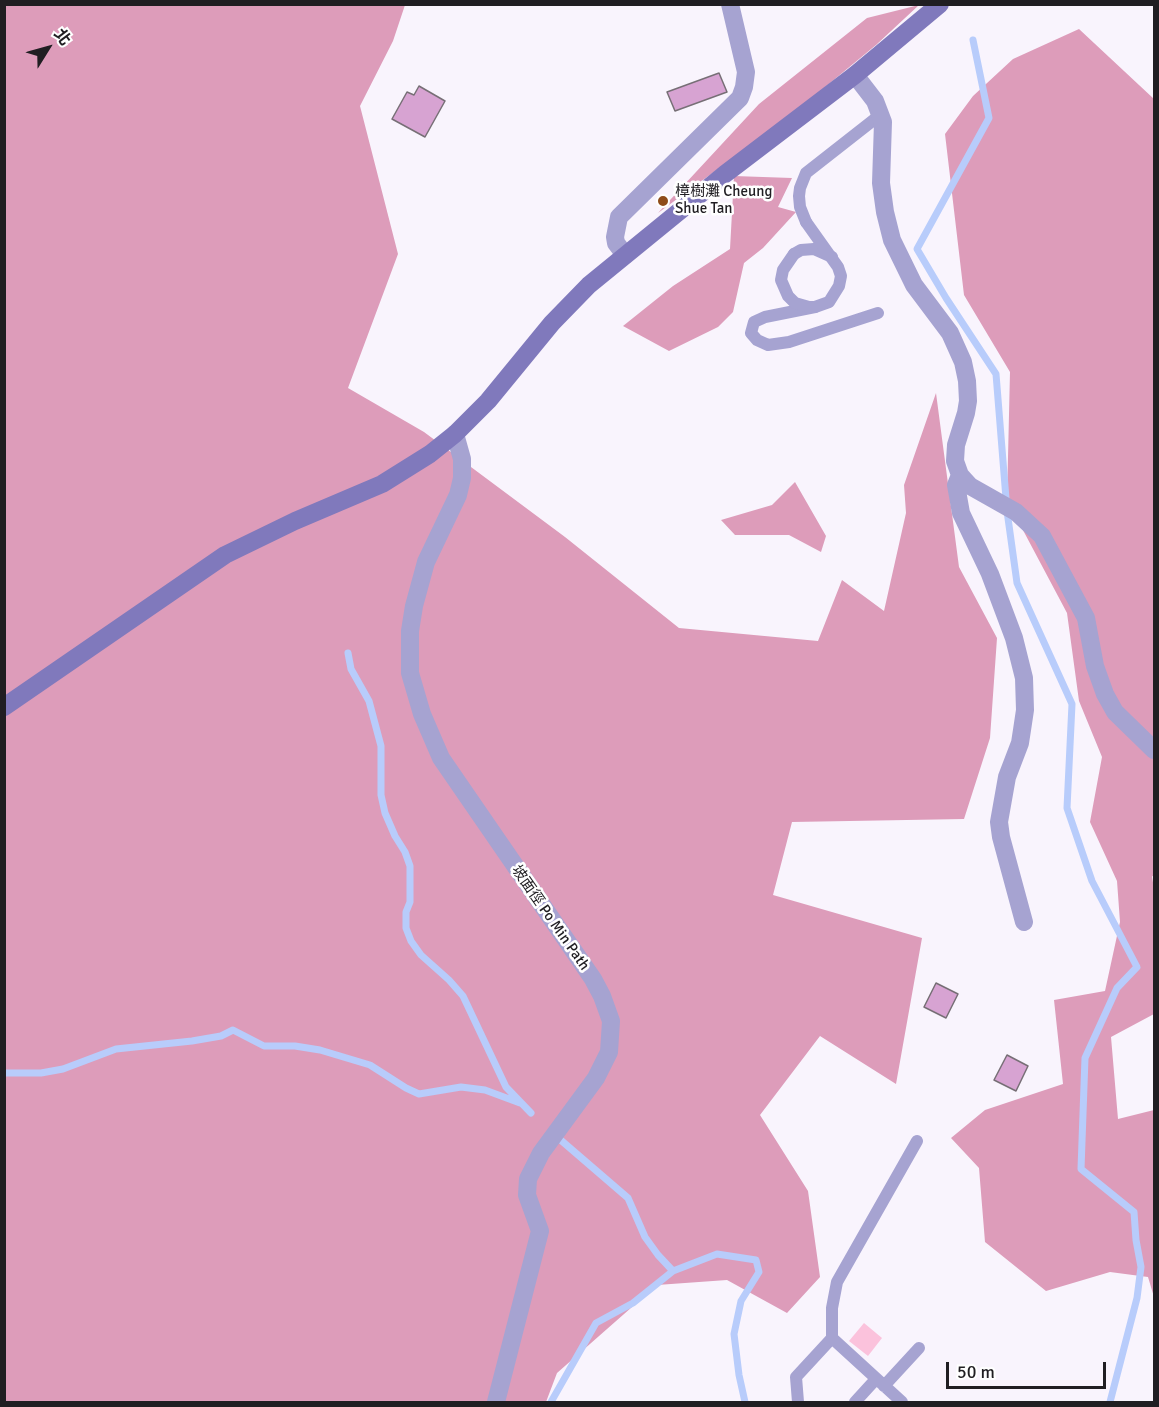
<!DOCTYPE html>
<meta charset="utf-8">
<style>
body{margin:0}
#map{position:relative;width:1159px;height:1407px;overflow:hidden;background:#f9f4fd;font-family:Signika,"Noto Sans TC",sans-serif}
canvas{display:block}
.frame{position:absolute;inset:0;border:6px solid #201e22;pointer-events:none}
.north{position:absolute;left:18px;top:18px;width:60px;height:60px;-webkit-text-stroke:4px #fff;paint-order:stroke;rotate:53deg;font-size:16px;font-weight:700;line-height:24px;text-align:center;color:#201e22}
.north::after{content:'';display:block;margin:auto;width:21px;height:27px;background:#201e22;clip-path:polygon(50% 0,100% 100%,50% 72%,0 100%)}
.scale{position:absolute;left:946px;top:1362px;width:160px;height:27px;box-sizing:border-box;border:3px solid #201e22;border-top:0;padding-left:8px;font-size:18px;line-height:21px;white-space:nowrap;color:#201e22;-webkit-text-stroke:4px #fff;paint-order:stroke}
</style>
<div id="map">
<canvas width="1159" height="1407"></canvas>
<div class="frame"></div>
<div class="north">北</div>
<div class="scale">50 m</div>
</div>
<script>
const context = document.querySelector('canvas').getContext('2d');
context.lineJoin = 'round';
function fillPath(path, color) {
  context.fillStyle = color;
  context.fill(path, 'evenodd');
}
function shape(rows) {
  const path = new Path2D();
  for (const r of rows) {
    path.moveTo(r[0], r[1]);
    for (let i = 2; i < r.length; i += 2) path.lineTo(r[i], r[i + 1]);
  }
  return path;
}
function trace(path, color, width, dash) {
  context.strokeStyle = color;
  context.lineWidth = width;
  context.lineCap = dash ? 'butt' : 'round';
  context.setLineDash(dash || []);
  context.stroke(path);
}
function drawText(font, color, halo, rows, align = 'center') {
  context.font = font + ' Signika,"Noto Sans TC",sans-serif';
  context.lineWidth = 5;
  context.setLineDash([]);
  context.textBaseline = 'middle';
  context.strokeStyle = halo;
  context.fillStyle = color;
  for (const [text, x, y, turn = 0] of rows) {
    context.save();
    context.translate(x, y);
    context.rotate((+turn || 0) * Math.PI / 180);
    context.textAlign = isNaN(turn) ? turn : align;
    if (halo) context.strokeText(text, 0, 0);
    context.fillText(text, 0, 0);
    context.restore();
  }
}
const green = shape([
 [864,1323,882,1338,868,1356,849,1341]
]);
const forest = shape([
 [5,5,405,5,393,41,360,106,398,254,348,388,424,432,565,537,679,628,818,641,842,580,884,611,906,513,904,485,936,393,959,567,997,638,990,738,964,819,792,822,773,895,922,938,896,1084,820,1036,760,1115,808,1191,820,1277,787,1313,727,1280,657,1285,557,1373,546,1402,5,1402],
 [919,5,876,45,790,116,658,213,759,104,867,18],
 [1079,29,1154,99,1154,877,1152,876,1154,889,1154,1014,1111,1037,1118,1119,1154,1110,1154,1297,1148,1277,1110,1272,1046,1291,985,1242,979,1168,951,1138,985,1110,1063,1084,1054,1000,1105,991,1120,922,1117,881,1090,822,1102,757,1079,701,1067,613,1007,500,1010,372,964,295,945,134,973,96,1013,59],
 [734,176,792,178,778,207,796,212,763,248,744,263,733,312,718,327,669,351,623,326,673,286,730,249],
 [795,482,826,536,821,552,789,535,735,535,721,520,772,505]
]);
const stream = shape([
 [973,40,989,118,917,249,946,298,996,374,1007,511,1017,583,1072,704,1067,808,1092,881,1137,967,1117,988,1085,1058,1081,1169,1134,1212,1136,1240,1141,1267,1137,1298,1110,1402],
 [348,653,351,669,369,701,381,746,381,795,385,813,395,836,405,852,410,866,410,902,406,912,406,928,411,941,421,955,449,980,463,996,506,1087,531,1113],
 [4,1073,41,1073,63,1069,116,1049,192,1041,221,1036,233,1030,264,1046,295,1046,320,1050,370,1065,406,1088,419,1094,461,1087,485,1090,520,1103],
 [556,1136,628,1198,645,1237,658,1255,673,1271],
 [551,1402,596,1323,633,1303,673,1271,717,1254,756,1260,759,1272,741,1301,734,1334,739,1375,745,1402]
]);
const building = shape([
 [719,73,727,92,675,111,667,92,719,73],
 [419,86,445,101,425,137,392,119,407,92,414,95,419,86],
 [936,983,958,994,946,1018,924,1007,936,983],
 [1007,1055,1028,1066,1016,1091,994,1080,1007,1055]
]);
const lane = shape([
 [806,222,800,207,799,196,800,188,806,173,880,115],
 [794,254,801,250,814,249,832,257],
 [815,307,765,317,754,322,751,333,757,340,768,345,789,342,878,313],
 [832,1338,832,1308,837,1282,917,1141],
 [884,1386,919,1348],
 [798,1402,796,1377,832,1338,902,1402],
 [855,1402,876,1379]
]);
const street = shape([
 [855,75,875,101,883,122,881,183,885,212,892,240,914,285,950,333,963,362,967,381,968,401,966,413,956,445,955,461,960,475,970,486,1016,512,1042,536,1086,618,1095,666,1105,694,1115,712,1154,750],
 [625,255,616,243,615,237,619,217,740,98,744,87,746,72,730,4],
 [455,434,462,459,462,478,458,495,426,562,414,606,410,631,410,673,422,714,441,758,593,979,602,996,611,1021,609,1052,596,1078,541,1153,528,1179,527,1195,540,1231,496,1402],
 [960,475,956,485,961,513,990,574,1014,638,1024,678,1025,710,1022,730,1020,743,1007,777,999,822,1001,837,1024,922]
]);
const secondary = shape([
 [4,707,225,555,295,521,382,484,430,454,455,434,488,401,552,323,589,285,725,174,855,75,940,4]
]);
const laneBridge = shape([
 [794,254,783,270,781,280,788,296,795,303,809,307,815,307,829,302,839,286,841,276,838,267,806,222]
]);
const markers = [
 [663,201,6,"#8e4b1a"]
];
const poiNames = [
 ["樟樹灘 Cheung",675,192],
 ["Shue Tan",675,209]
];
const streetNames = [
 ["坡面徑 Po Min Path",550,918,55]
];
fillPath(green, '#fbc2dc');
fillPath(forest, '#dd9cba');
trace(stream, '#b8ccfb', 7);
fillPath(building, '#d7a3d2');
trace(building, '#776f76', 1.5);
trace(lane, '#a6a3d1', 12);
trace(street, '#a6a3d1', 18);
trace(secondary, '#8079bc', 18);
trace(laneBridge, '#a6a3d1', 12);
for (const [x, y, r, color] of markers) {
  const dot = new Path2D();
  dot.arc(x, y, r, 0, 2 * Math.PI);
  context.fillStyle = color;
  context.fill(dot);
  trace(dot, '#fff', 2);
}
drawText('15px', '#201e22', '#fff', poiNames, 'left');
drawText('15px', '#201e22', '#fff', streetNames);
</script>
